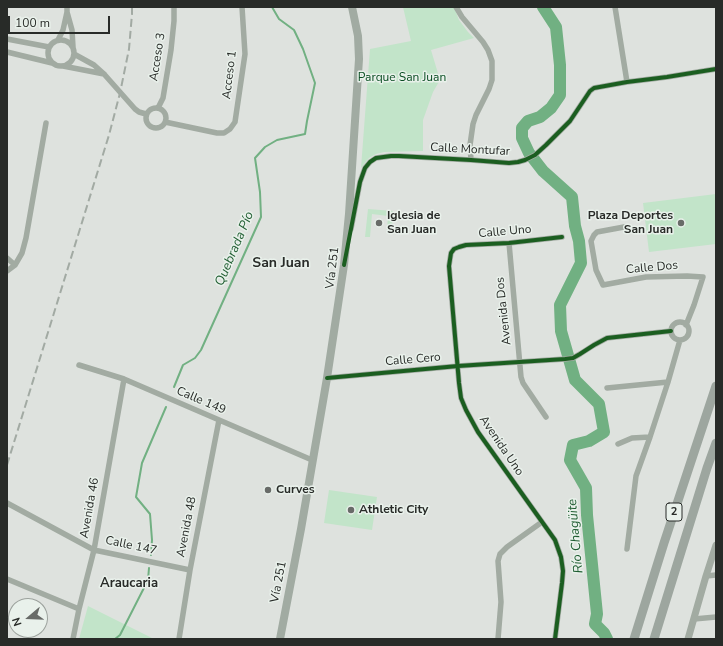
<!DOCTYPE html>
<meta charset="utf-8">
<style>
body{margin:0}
#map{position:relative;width:723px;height:646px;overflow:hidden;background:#dee2de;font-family:"Nunito Sans",sans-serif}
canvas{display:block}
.frame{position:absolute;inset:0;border:8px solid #282b28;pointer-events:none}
.north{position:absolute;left:8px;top:598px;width:40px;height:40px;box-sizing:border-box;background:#e9f1eb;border:1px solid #9ca29d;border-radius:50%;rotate:251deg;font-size:11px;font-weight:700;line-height:16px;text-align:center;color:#282b28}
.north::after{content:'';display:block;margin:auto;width:14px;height:18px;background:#686b68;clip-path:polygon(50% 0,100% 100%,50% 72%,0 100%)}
.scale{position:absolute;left:8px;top:16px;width:102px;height:18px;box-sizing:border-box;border:2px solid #282b28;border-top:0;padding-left:5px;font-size:12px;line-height:14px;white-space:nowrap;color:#282b28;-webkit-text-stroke:3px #e9f1eb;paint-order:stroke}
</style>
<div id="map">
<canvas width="723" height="646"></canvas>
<div class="frame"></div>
<div class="north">N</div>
<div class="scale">100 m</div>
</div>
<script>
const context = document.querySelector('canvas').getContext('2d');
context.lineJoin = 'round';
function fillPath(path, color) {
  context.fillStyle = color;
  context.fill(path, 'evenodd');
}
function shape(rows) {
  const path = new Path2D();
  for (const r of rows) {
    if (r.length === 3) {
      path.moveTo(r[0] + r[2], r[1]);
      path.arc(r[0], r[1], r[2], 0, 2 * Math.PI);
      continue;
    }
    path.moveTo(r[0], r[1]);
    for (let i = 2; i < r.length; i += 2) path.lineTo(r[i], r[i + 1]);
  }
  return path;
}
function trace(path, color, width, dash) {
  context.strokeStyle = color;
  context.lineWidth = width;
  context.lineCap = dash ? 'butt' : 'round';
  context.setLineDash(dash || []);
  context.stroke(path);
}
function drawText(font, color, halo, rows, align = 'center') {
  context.font = font + ' "Nunito Sans",sans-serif';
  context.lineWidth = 3;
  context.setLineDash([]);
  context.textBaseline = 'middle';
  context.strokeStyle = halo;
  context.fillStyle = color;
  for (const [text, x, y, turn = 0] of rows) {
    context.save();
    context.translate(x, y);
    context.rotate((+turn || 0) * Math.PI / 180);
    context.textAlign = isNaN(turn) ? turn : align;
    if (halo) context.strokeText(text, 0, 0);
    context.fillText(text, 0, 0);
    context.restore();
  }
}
const green = shape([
 [403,7,454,7,459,20,468,32,474,38,431,50,440,80,433,92,423,120,423,151,384,152,376,154,369,158,361,168,370,49,411,41],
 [716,194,716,244,649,252,643,203],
 [368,209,393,211,392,230,387,230,388,216,372,214,370,237,365,237],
 [329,490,377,497,372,530,324,523],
 [88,606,154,639,79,639]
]);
const stream = shape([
 [174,387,183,365,195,358,201,350,261,217,260,192,255,158,265,147,277,140,305,134,307,121,315,83,303,49,294,30,279,19,272,7],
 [151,555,152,540,150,514,136,497,142,463,166,407],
 [115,639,120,635,148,580,149,568]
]);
const river = shape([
 [543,7,556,27,560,65,560,95,551,108,540,117,528,121,522,128,522,138,529,153,543,171,572,197,575,226,579,241,581,263,560,305,561,331,575,380,599,404,604,432,589,441,573,445,570,460,586,488,587,515,597,614,595,624,604,633,607,639]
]);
const minor = shape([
 [456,7,462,17,483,42,488,50,492,61,492,80,489,89,476,115,473,124,470,145,471,160],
 [615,7,627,82],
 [67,12,72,30,73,47],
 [7,39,49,47],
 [61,53,13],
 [58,40,63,30,67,12,67,7],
 [7,52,52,63],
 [74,54,94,65,104,74,135,109,139,112,146,114],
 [63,66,104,74],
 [158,108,163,98,171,50,174,21,174,7],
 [156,118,10],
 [165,122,217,133,224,133,230,129,235,122,245,54,242,7],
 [624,227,597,232,594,235,591,241,596,270,603,285,646,277,687,276,703,277,694,305,686,325],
 [351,229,360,182,365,168,370,162,376,158,391,156,399,156,471,160,509,163,518,162,525,160,535,155,546,145,570,121,590,91,594,88,627,82,667,77,716,69],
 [509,243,521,377,523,383,546,417],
 [7,258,15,265],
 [7,271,15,265,22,253,26,238,46,123],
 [680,331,9],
 [79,365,124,379,312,460],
 [327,378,458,366,565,359,573,358,580,354,594,345,607,338,671,331],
 [607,388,668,382],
 [618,444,632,438,650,437],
 [7,503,94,550,190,570],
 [627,549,636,476,650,437,668,382,680,340],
 [706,576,716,575],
 [7,579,79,609],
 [694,619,716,617],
 [73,639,79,609,94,550,124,379],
 [179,639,190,570,219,420],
 [498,639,501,602,498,561,500,554,507,547,542,522],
 [555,639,562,583,563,571,561,557,555,540,478,432,466,410,461,398,459,383,449,266,451,253,454,249,459,247,466,245,509,243,562,237]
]);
const tertiary = shape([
 [688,639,706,576,716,545]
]);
const secondary = shape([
 [280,639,301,529,327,378,344,265,349,214,359,59,358,36,352,7]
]);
const trunk = shape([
 [634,639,664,543,716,386],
 [654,639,707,468,716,443]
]);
const rail = shape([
 [7,465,109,135,120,93,129,49,132,14,132,7]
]);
const cycleway = shape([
 [344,265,360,182,365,168,370,162,376,158,391,156,399,156,471,160,509,163,518,162,525,160,535,155,546,145,570,121,590,91,594,88,627,82,667,77,716,69],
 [327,378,458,366,565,359,573,358,580,354,594,345,607,338,671,331],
 [555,639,562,583,563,571,561,557,555,540,478,432,466,410,461,398,459,383,449,266,451,253,454,249,459,247,466,245,509,243,562,237]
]);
const markers = [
 [379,223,4,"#686b68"],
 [681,223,4,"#686b68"],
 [268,490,4,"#686b68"],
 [351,510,4,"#686b68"]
];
const shields = [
 [674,512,16]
];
const shieldNames = [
 ["2",674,512]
];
const streetNames = [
 ["Acceso 3",158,57,-81],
 ["Acceso 1",230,75,-83],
 ["Calle Montufar",470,150,3],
 ["Calle Uno",505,232,-5],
 ["Vía 251",333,268,-83],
 ["Calle Dos",652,268,-5],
 ["Avenida Dos",504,311,-96],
 ["Calle Cero",413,360,-5],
 ["Calle 149",201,401,23],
 ["Avenida Uno",501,446,56],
 ["Avenida 46",90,508,-80],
 ["Avenida 48",187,527,-79],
 ["Calle 147",131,546,12],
 ["Vía 251",279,582,-79]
];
const parkNames = [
 ["Parque San Juan",402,78]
];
const poiNames = [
 ["Iglesia de",387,216],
 ["San Juan",387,230],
 ["Plaza Deportes",673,216,"right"],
 ["San Juan",673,230,"right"],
 ["Curves",276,490],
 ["Athletic City",359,510]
];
const waterNames = [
 ["Quebrada Pío",235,249,-67],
 ["Río Chagüite",576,536,-95]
];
const neighbourhoodNames = [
 ["Araucaria",129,584]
];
const quarterNames = [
 ["San Juan",281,264]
];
fillPath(green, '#c2e4c9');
trace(stream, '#71b082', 2);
trace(river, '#71b082', 12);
trace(minor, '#a2aba2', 5.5);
trace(tertiary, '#a2aba2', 7);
trace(secondary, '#a1aba2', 8);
trace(trunk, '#9da69f', 9);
trace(rail, '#a2aaa3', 2, [8, 4]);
trace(cycleway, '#1b5e20', 4);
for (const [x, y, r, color] of markers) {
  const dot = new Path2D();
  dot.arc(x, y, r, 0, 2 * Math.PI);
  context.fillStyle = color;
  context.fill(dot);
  trace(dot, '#e9f1eb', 1.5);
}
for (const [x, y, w] of shields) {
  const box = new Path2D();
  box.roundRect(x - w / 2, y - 9, w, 18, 3);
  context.fillStyle = '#e9f1eb';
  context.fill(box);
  trace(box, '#282b28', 1);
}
drawText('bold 11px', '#282b28', null, shieldNames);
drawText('12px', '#282b28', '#e9f1eb', streetNames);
drawText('12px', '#084c21', '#e9f1eb', parkNames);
drawText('bold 12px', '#282b28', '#e9f1eb', poiNames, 'left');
drawText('italic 13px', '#1f5d31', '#e9f1eb', waterNames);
drawText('bold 13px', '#282b28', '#e9f1eb', neighbourhoodNames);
drawText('bold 14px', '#282b28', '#e9f1eb', quarterNames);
</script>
